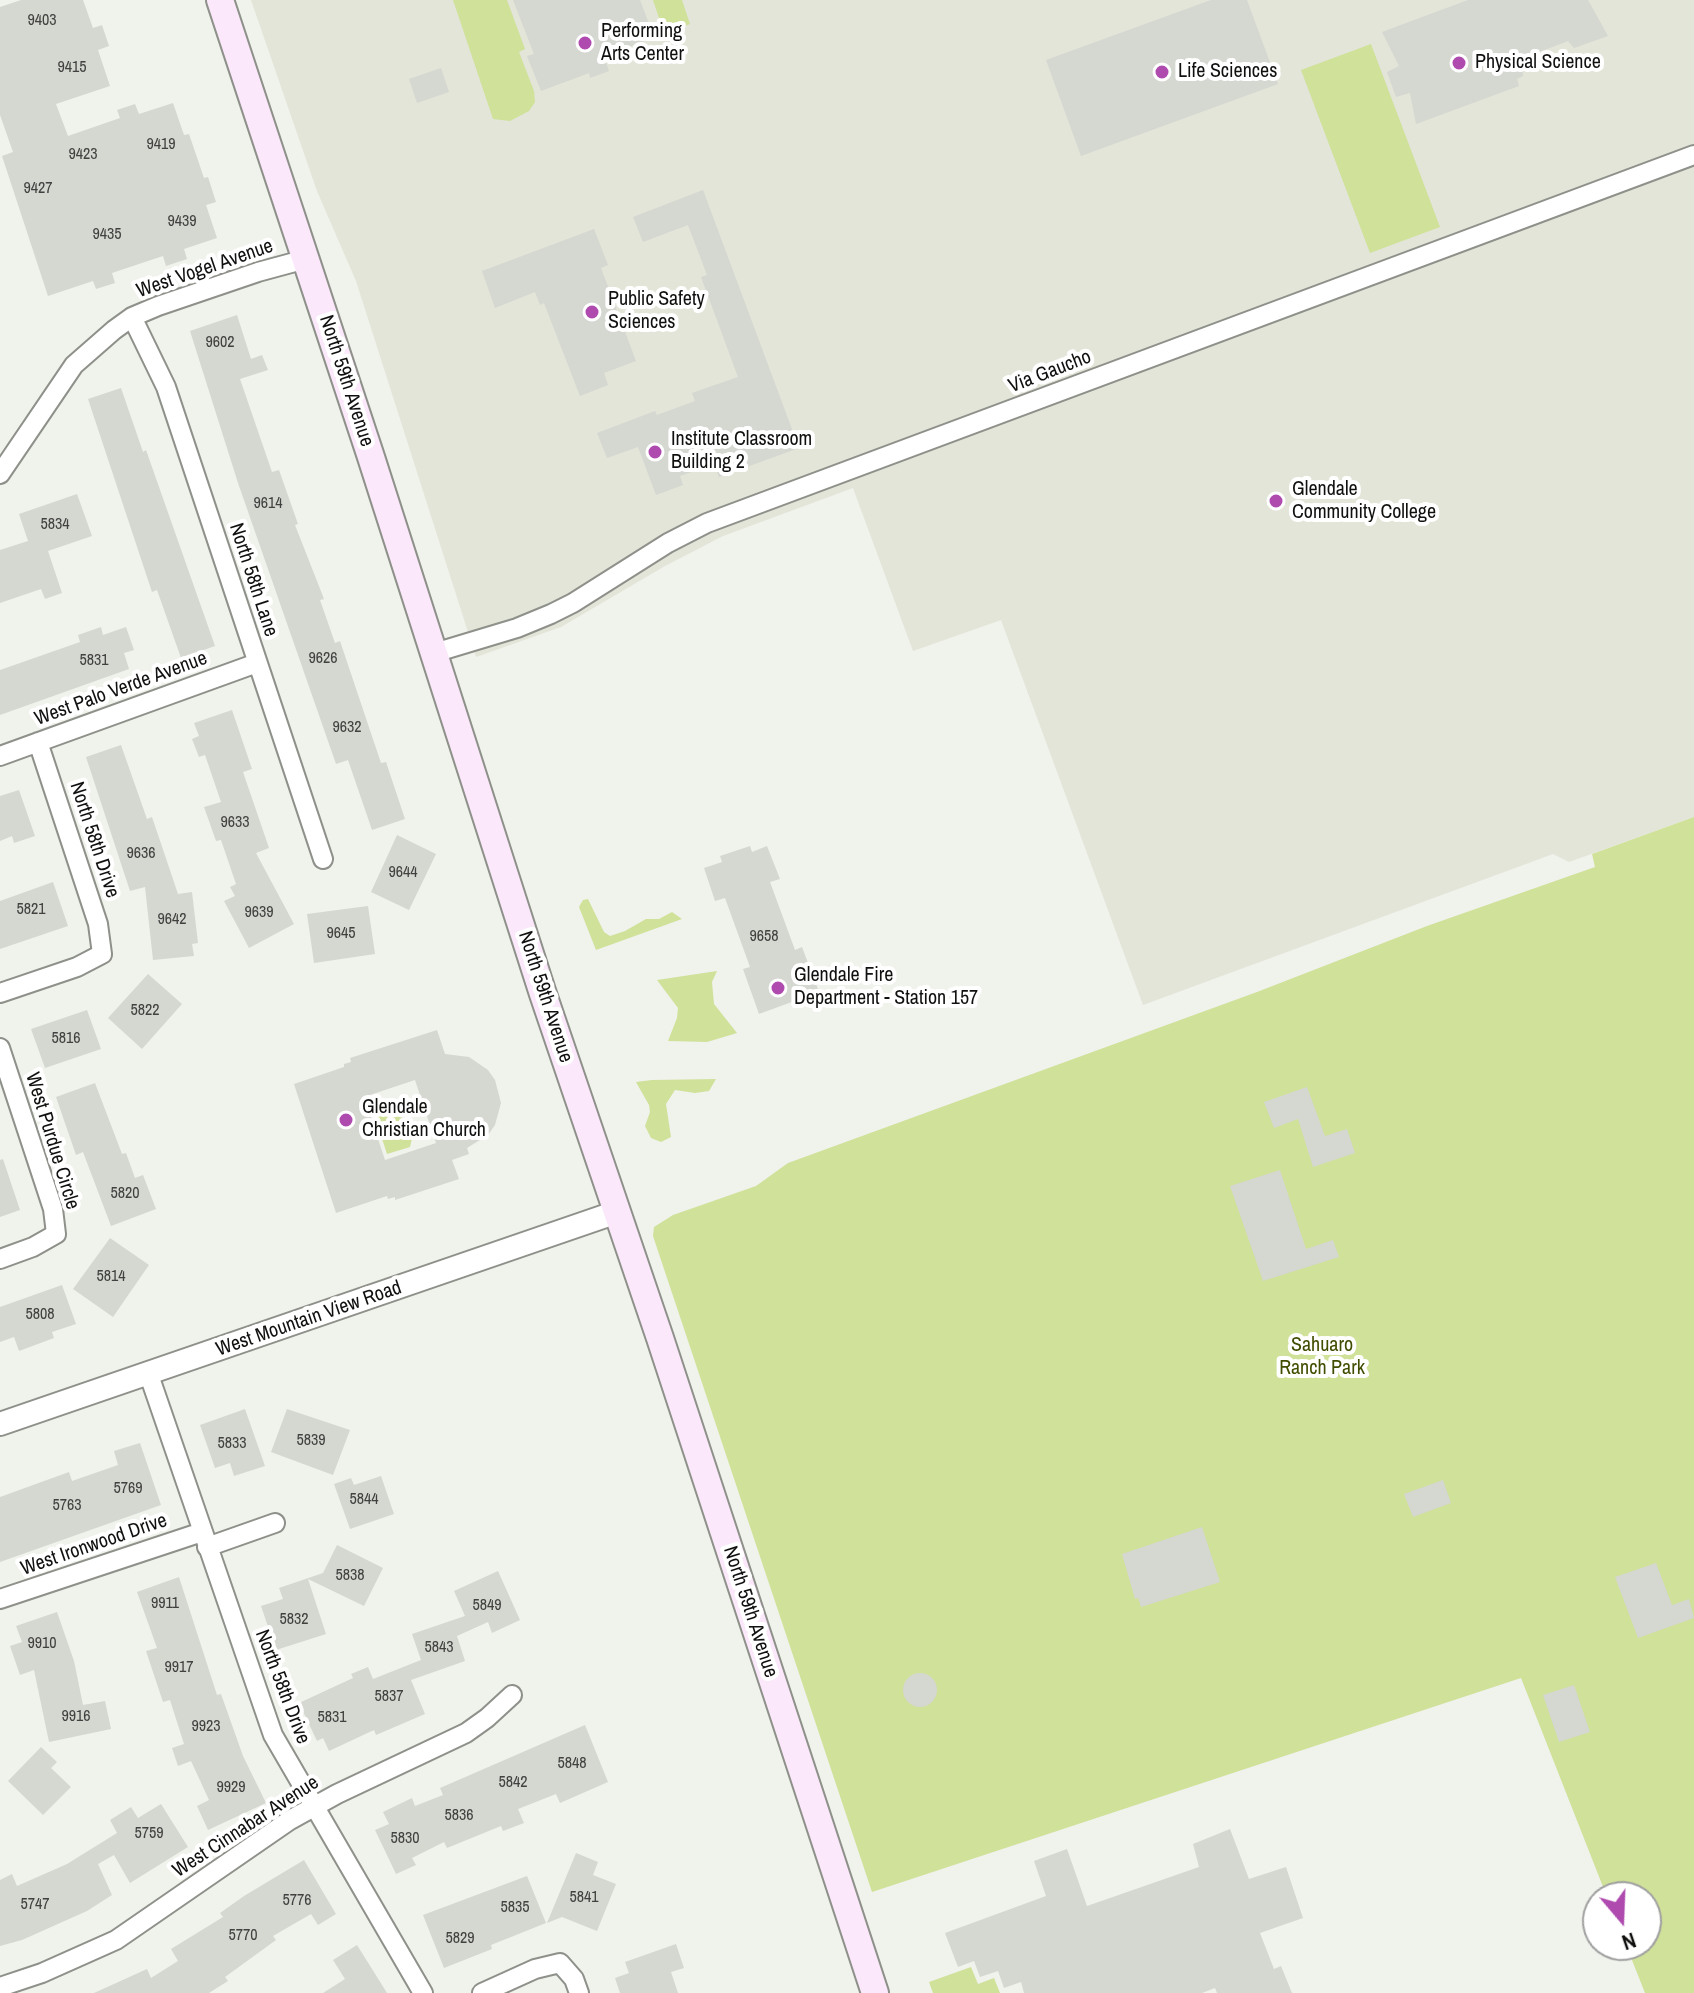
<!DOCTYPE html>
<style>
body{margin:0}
#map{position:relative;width:1694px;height:1993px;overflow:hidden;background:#f0f2ec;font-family:"Archivo Narrow",sans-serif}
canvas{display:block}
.north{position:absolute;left:1582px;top:1881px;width:80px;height:80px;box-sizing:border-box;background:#fff;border:2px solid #9fa09f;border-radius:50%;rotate:161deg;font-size:22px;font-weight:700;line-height:32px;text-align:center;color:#10110f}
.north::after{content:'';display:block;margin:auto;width:28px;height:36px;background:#af4aaf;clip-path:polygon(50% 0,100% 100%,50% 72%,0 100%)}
</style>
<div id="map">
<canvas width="1694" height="1993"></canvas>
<div class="north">N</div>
</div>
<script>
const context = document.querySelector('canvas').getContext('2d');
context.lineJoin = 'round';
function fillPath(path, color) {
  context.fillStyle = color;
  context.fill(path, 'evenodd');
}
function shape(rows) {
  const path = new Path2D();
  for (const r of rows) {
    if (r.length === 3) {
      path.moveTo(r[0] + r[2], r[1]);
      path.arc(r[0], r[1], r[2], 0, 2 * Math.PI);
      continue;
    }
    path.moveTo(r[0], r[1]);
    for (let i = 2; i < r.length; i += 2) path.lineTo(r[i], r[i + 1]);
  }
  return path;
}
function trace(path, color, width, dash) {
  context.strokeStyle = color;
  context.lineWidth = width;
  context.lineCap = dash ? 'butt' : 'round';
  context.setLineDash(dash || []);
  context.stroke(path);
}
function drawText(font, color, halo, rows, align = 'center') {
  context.font = font + ' "Archivo Narrow",sans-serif';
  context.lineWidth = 8;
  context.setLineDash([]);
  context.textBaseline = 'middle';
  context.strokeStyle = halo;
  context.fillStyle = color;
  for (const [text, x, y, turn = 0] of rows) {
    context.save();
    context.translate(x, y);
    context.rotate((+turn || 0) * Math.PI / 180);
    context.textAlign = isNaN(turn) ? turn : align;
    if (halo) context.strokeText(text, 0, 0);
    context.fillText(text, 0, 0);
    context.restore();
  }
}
const built = shape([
 [251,0,1694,0,1694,817,1569,862,1553,854,1143,1005,1001,620,913,651,853,488,723,536,665,566,561,627,476,657,356,281,317,191]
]);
const green = shape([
 [453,0,507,0,525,49,519,52,534,91,535,102,529,111,510,121,493,119],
 [653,0,682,0,690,24,664,33],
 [1371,44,1440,227,1370,253,1301,70],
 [1694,817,1694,1993,1645,1993,1626,1945,1646,1945,1646,1897,1607,1897,1521,1678,872,1892,653,1236,654,1227,673,1215,756,1186,788,1163,1257,992,1427,926,1595,867,1592,854],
 [588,899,604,932,610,936,625,931,646,919,659,919,672,912,682,919,596,950,579,907,583,900],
 [717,971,712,982,714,1004,737,1033,707,1042,668,1041,677,1018,678,1008,657,980],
 [716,1079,709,1091,695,1093,675,1090,666,1104,671,1137,661,1142,651,1138,645,1126,650,1112,649,1105,636,1082,652,1080],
 [392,1113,412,1123,414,1129,410,1147,387,1154,375,1117],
 [971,1967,978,1984,994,1978,1000,1993,933,1993,929,1982]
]);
const building = shape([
 [21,0,83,0,93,28,102,25,109,46,98,50,110,86,56,104,68,136,120,118,117,110,135,104,139,114,173,103,184,135,189,134,204,178,208,177,216,202,206,205,217,238,184,249,187,259,166,266,163,256,112,273,115,283,96,289,93,281,48,296,2,156,13,152,0,115,0,7],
 [513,0,640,0,654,37,604,57,609,71,590,78,589,73,541,91,527,56,534,54],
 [1211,0,1247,0,1278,84,1081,156,1046,60],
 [1468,0,1588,0,1608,36,1574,48,1568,41,1521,59,1523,76,1517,79,1519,86,1416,124,1410,93,1396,97,1387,72,1399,66,1382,32],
 [441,68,449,92,417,103,409,79],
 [703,190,799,448,719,477,714,464,680,476,683,485,656,495,638,447,607,458,597,433,655,411,657,415,695,401,692,393,738,377,701,277,707,275,688,225,643,242,633,217],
 [594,229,608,265,601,268,636,361,604,373,608,385,580,396,544,303,540,305,535,292,495,308,482,271],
 [237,315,251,359,262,355,268,370,240,379,272,472,279,470,298,524,295,525,324,599,320,600,335,643,340,641,381,763,386,762,405,819,372,830,348,760,336,764,238,483,190,331],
 [121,388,143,452,146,450,215,646,181,658,157,590,152,592,88,399],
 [77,494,92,536,48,551,62,593,45,599,41,589,0,603,0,550,28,541,19,514],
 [101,627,103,635,126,627,134,650,124,653,129,669,0,715,0,670,80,642,78,635],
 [232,710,252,769,243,772,269,848,256,853,294,924,249,948,224,901,235,896,230,887,236,884,221,840,216,841,204,807,221,802,205,755,199,757,192,739,199,736,194,723],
 [121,745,147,819,152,817,178,894,192,892,198,943,192,944,194,956,153,960,145,887,130,891,86,757],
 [19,790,35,836,14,843,12,836,0,841,0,796],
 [397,835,436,854,409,910,371,892],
 [750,846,752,852,767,846,780,879,770,882,795,950,802,947,819,992,759,1014,743,969,750,967,725,898,715,901,704,868,722,862,720,856],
 [53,882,68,926,0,949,0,901],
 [368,906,375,954,314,963,307,914],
 [148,974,182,1004,142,1049,108,1018],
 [87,1010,101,1049,45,1068,31,1029],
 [437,1030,445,1054,469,1057,488,1070,495,1080,501,1103,495,1125,488,1135,467,1148,469,1154,452,1160,459,1179,395,1200,395,1197,388,1199,387,1196,336,1213,294,1084,344,1067,344,1064,351,1062,350,1058],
 [415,1080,436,1143,385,1160,364,1097],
 [95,1083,122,1154,126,1153,135,1178,143,1175,156,1209,111,1226,83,1152,76,1155,56,1097],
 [1307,1087,1325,1136,1347,1129,1355,1153,1313,1167,1298,1119,1274,1128,1264,1102],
 [3,1159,20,1210,0,1217,0,1160],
 [1280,1170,1306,1249,1333,1240,1339,1257,1263,1281,1230,1186],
 [110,1238,149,1265,113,1317,73,1289],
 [62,1285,76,1324,52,1332,54,1338,19,1351,14,1337,0,1342,0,1307],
 [245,1409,265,1466,234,1476,230,1463,215,1468,200,1425],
 [287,1409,350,1430,333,1475,271,1452],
 [140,1443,161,1505,0,1562,0,1497,69,1472,72,1481,118,1465,114,1451],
 [381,1476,394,1514,350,1529,334,1484,351,1478,354,1485],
 [1443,1480,1451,1503,1413,1517,1404,1494],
 [1202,1527,1220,1582,1141,1607,1138,1598,1135,1599,1122,1554],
 [337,1545,383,1568,364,1606,308,1579,326,1634,276,1650,261,1606,283,1599,279,1588,323,1573],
 [1656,1563,1672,1605,1689,1599,1694,1618,1638,1638,1615,1577],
 [498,1571,520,1620,492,1633,488,1622,457,1636,465,1661,411,1680,425,1714,376,1735,374,1730,329,1751,323,1738,317,1741,299,1703,353,1678,351,1674,368,1667,373,1679,421,1660,412,1634,465,1616,454,1591],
 [179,1577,217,1695,221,1694,243,1756,266,1803,208,1830,197,1806,209,1800,191,1761,178,1766,172,1748,184,1744,170,1700,163,1702,146,1651,157,1648,137,1592],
 [57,1612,74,1661,83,1705,105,1701,111,1729,49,1742,34,1670,20,1675,10,1646,22,1642,16,1626],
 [920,1690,17],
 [1574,1685,1590,1732,1559,1742,1543,1695],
 [585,1725,608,1782,560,1803,556,1794,518,1809,524,1823,503,1831,501,1826,447,1848,444,1842,412,1858,416,1865,396,1874,375,1830,389,1824,383,1812,412,1798,415,1806,443,1795,440,1788],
 [41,1747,57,1762,51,1768,71,1787,43,1815,8,1781],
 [161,1804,188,1847,130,1883,114,1855,98,1864,112,1895,87,1911,22,1940,0,1946,0,1880,12,1874,17,1886,67,1864,117,1833,110,1820,131,1807,138,1818],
 [1230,1829,1249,1879,1286,1867,1303,1918,1260,1933,1274,1969,1281,1966,1292,1993,1217,1993,1215,1988,1202,1993,1024,1993,1021,1982,1004,1988,998,1971,980,1977,974,1961,958,1967,945,1933,1046,1896,1034,1861,1067,1849,1087,1906,1199,1867,1193,1844],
 [576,1853,598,1862,593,1875,616,1884,597,1931,562,1917,547,1923],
 [304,1860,336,1914,318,1925,311,1914,273,1936,276,1940,225,1977,228,1981,209,1993,94,1993,147,1969,151,1978,178,1961,171,1949,223,1917,220,1913,244,1896],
 [527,1876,546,1923,491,1945,492,1949,444,1968,423,1915],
 [676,1944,684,1968,671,1972,678,1993,620,1993,615,1978,629,1973,625,1962],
 [357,1945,387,1993,323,1993,345,1979,333,1960]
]);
const minor = shape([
 [132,317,166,387,323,859],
 [0,474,74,365,114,330,132,317,158,306,258,272,306,259],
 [434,653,517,628,551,614,573,603,668,543,707,523,1694,155],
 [0,756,257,663],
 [0,993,77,967,102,954,98,924,38,742],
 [0,1048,53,1209,56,1234,33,1247,0,1259],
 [149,1375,273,1735,423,1993],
 [207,1547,275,1523],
 [0,1599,202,1532],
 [0,1987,42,1973,116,1940,290,1820,337,1794,466,1733,487,1718,512,1695],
 [482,1993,535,1969,560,1963,574,1979,579,1993]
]);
const tertiary = shape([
 [0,1424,617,1212]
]);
const secondary = shape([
 [220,0,370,454,543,994,660,1338,875,1993]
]);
const markers = [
 [585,43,8,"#af4aaf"],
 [1459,63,8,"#af4aaf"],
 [1162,72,8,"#af4aaf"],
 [592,312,8,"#af4aaf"],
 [655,452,8,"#af4aaf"],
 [1276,501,8,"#af4aaf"],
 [778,988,8,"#af4aaf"],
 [346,1120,8,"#af4aaf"]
];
const numberNames = [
 ["9403",42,21],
 ["9415",72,68],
 ["9419",161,145],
 ["9423",83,155],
 ["9427",38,189],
 ["9439",182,222],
 ["9435",107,235],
 ["9602",220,343],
 ["9614",268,504],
 ["5834",55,525],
 ["9626",323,659],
 ["5831",94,661],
 ["9632",347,728],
 ["9633",235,823],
 ["9636",141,854],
 ["9644",403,873],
 ["5821",31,910],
 ["9639",259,913],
 ["9642",172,920],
 ["9645",341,934],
 ["9658",764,937],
 ["5822",145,1011],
 ["5816",66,1039],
 ["5820",125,1194],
 ["5814",111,1277],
 ["5808",40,1315],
 ["5839",311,1441],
 ["5833",232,1444],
 ["5769",128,1489],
 ["5844",364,1500],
 ["5763",67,1506],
 ["5838",350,1576],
 ["9911",165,1604],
 ["5849",487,1606],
 ["5832",294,1620],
 ["9910",42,1644],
 ["5843",439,1648],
 ["9917",179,1668],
 ["5837",389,1697],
 ["9916",76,1717],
 ["5831",332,1718],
 ["9923",206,1727],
 ["5848",572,1764],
 ["5842",513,1783],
 ["9929",231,1788],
 ["5836",459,1816],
 ["5759",149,1834],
 ["5830",405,1839],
 ["5841",584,1898],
 ["5776",297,1901],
 ["5747",35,1905],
 ["5835",515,1908],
 ["5770",243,1936],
 ["5829",460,1939]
];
const poiNames = [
 ["Performing",601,32],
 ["Arts Center",601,55],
 ["Physical Science",1475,63],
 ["Life Sciences",1178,72],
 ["Public Safety",608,300],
 ["Sciences",608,323],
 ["Institute Classroom",671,440],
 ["Building 2",671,463],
 ["Glendale",1292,490],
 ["Community College",1292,513],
 ["Glendale Fire",794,976],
 ["Department - Station 157",794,999],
 ["Glendale",362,1108],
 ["Christian Church",362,1131]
];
const streetNames = [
 ["West Vogel Avenue",205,269,-19],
 ["Via Gaucho",1050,372,-21],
 ["North 59th Avenue",346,381,72],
 ["North 58th Lane",253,580,72],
 ["West Palo Verde Avenue",121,689,-20],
 ["North 58th Drive",94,840,72],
 ["North 59th Avenue",545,997,72],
 ["West Purdue Circle",52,1141,73],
 ["West Mountain View Road",309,1319,-19],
 ["West Ironwood Drive",94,1545,-19],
 ["North 59th Avenue",750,1612,72],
 ["North 58th Drive",282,1687,69],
 ["West Cinnabar Avenue",246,1827,-33]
];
const parkNames = [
 ["Sahuaro",1322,1346],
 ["Ranch Park",1322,1369]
];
fillPath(built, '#e2e5d8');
fillPath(green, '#d0e199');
fillPath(building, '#d5d7d1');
trace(minor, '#8e908a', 22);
trace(tertiary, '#8e908a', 26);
trace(secondary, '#8e908a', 30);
trace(minor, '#fff', 18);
trace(tertiary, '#fff', 22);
trace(secondary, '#fbe8fa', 26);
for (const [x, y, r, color] of markers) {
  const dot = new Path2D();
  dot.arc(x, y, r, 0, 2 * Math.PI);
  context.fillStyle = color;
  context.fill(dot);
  trace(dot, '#fff', 3);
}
drawText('16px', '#414240', null, numberNames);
drawText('20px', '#10110f', '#fff', poiNames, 'left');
drawText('20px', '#10110f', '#fff', streetNames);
drawText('20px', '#414d00', '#fff', parkNames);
</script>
